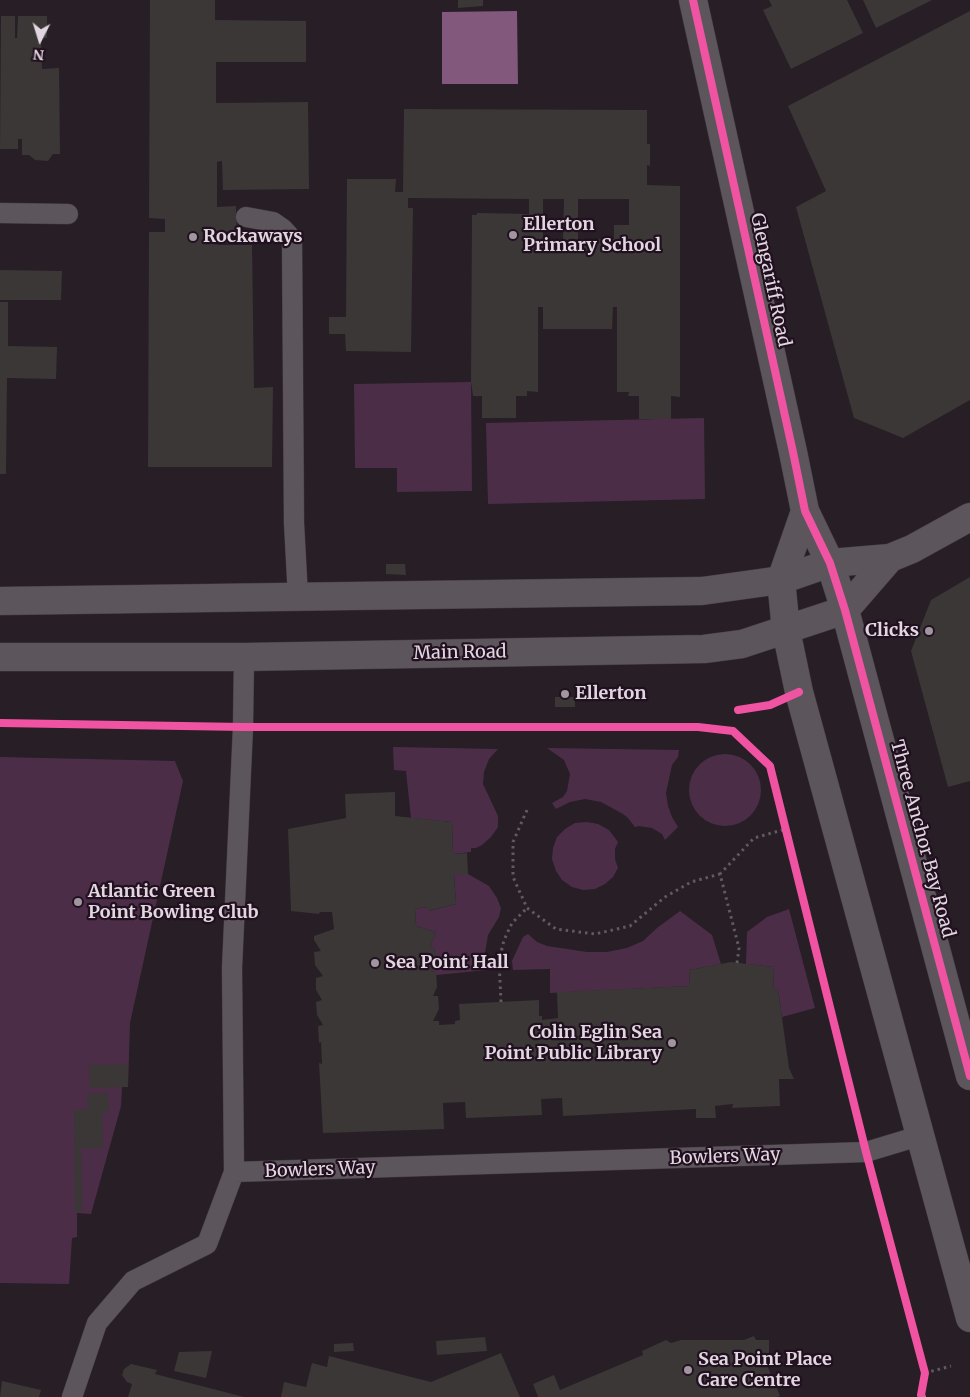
<!DOCTYPE html>
<style>
body{margin:0}
#map{position:relative;width:970px;height:1397px;overflow:hidden;background:#271e26;font-family:Merriweather,serif}
canvas{display:block}
.north{position:absolute;left:15px;top:15px;width:50px;height:50px;-webkit-text-stroke:4px #21101f;paint-order:stroke;rotate:185deg;font-size:14px;font-weight:700;line-height:20px;text-align:center;color:#e2d6e0}
.north::after{content:'';display:block;margin:auto;width:18px;height:22px;background:#e2d6e0;clip-path:polygon(50% 0,100% 100%,50% 72%,0 100%)}
</style>
<div id="map">
<canvas width="970" height="1397"></canvas>
<div class="north">N</div>
</div>
<script>
const context = document.querySelector('canvas').getContext('2d');
context.lineJoin = 'round';
function fillPath(path, color) {
  context.fillStyle = color;
  context.fill(path, 'evenodd');
}
function shape(rows) {
  const path = new Path2D();
  for (const r of rows) {
    if (r.length === 3) {
      path.moveTo(r[0] + r[2], r[1]);
      path.arc(r[0], r[1], r[2], 0, 2 * Math.PI);
      continue;
    }
    path.moveTo(r[0], r[1]);
    for (let i = 2; i < r.length; i += 2) path.lineTo(r[i], r[i + 1]);
  }
  return path;
}
function trace(path, color, width, dash) {
  context.strokeStyle = color;
  context.lineWidth = width;
  context.lineCap = dash ? 'butt' : 'round';
  context.setLineDash(dash || []);
  context.stroke(path);
}
function drawText(font, color, halo, rows, align = 'center') {
  context.font = font + ' Merriweather,serif';
  context.lineWidth = 4.5;
  context.setLineDash([]);
  context.textBaseline = 'middle';
  context.strokeStyle = halo;
  context.fillStyle = color;
  for (const [text, x, y, turn = 0] of rows) {
    context.save();
    context.translate(x, y);
    context.rotate((+turn || 0) * Math.PI / 180);
    context.textAlign = isNaN(turn) ? turn : align;
    if (halo) context.strokeText(text, 0, 0);
    context.fillText(text, 0, 0);
    context.restore();
  }
}
const green = shape([
 [471,382,472,491,397,492,397,468,355,468,354,384],
 [704,418,705,499,488,504,486,423],
 [393,747,498,749,489,759,484,772,483,784,498,816,498,827,491,837,482,845,476,848,471,848,471,852,453,854,452,822,411,818,406,771,394,770],
 [547,748,679,750,678,757,672,765,666,793,668,806,672,817,678,827,665,840,662,834,652,828,639,826,635,827,628,818,623,814,601,802,585,799,570,802,556,809,552,803,563,797,567,791,570,774,564,760],
 [725,790,36],
 [0,757,175,761,183,781,130,1023,128,1087,122,1087,121,1106,91,1214,77,1213,77,1237,72,1238,69,1284,0,1283],
 [587,822,598,824,609,830,618,842,615,849,615,859,618,868,613,877,605,884,595,889,583,890,572,887,562,880,556,871,552,859,553,848,557,837,565,829,575,823],
 [454,874,468,874,489,886,497,898,501,908,499,917,488,935,485,953,488,970,436,975,436,972,431,971,436,961,434,948,430,946,436,932,416,926,415,909,428,907,429,911,456,904],
 [789,909,815,1008,782,1017,778,989,774,990,773,967,746,964,747,932,767,917],
 [680,911,712,935,721,964,689,970,690,986,550,993,550,969,513,970,512,961,523,937,528,934,537,942,547,946,587,952,607,952,627,948,643,941,657,928]
]);
const water = shape([
 [517,11,518,84,442,84,442,12]
]);
const building = shape([
 [150,0,215,0,215,20,306,21,306,62,216,62,216,103,308,102,309,189,223,190,222,161,217,162,217,207,236,206,237,242,218,243,217,245,252,245,254,388,273,387,272,467,148,467,149,232,165,232,165,219,149,218],
 [458,0,483,0,483,6,458,8],
 [769,0,847,0,863,33,791,69,763,10,772,6],
 [863,0,932,0,876,28],
 [970,11,970,400,903,438,854,418,796,207,826,191,788,106],
 [1,16,15,16,15,38,17,38,18,16,47,16,47,38,41,38,42,69,59,68,60,154,53,154,48,161,35,160,29,155,22,155,22,139,18,139,18,149,0,149],
 [404,109,647,110,647,144,650,144,650,166,647,165,647,185,680,186,680,397,671,396,671,419,639,419,639,396,628,396,629,392,617,392,617,307,613,307,612,329,543,329,543,307,538,307,538,392,527,391,527,396,516,396,516,418,482,418,482,396,473,396,471,382,472,215,477,215,477,213,529,214,529,199,408,198,408,208,413,208,411,352,346,351,345,334,329,334,329,317,346,317,347,179,396,179,395,192,403,192],
 [543,199,564,199,563,239,543,239],
 [578,199,629,199,629,225,614,225,614,239,578,239],
 [0,270,62,271,61,300,0,300],
 [0,302,8,302,8,346,57,347,56,379,7,378,6,474,0,474],
 [386,564,405,564,406,575,386,574],
 [970,577,970,781,948,787,911,651,931,600],
 [555,697,575,697,575,707,555,707],
 [395,792,395,816,452,822,453,854,467,853,468,874,454,874,456,904,428,911,428,907,415,909,416,926,436,932,430,946,434,948,436,961,431,971,436,972,437,987,433,996,438,996,439,1009,433,1021,439,1021,439,1025,455,1024,455,1021,460,1020,459,1004,539,1000,539,1016,542,1016,542,1020,558,1018,557,992,690,986,689,970,731,962,773,967,774,990,778,989,789,1068,794,1079,779,1079,780,1106,732,1108,733,1104,715,1106,716,1118,696,1118,696,1109,563,1116,562,1098,541,1099,542,1115,466,1118,465,1102,443,1103,444,1129,323,1133,319,1063,322,1064,321,1042,319,1043,318,1026,323,1025,317,1015,316,1002,322,1000,316,990,316,978,323,976,315,965,314,952,321,951,314,940,314,936,334,929,332,912,320,912,319,914,291,911,288,829,346,818,345,794],
 [127,1064,128,1087,90,1088,89,1065],
 [108,1093,109,1113,102,1113,103,1148,81,1148,82,1212,75,1212,74,1110,87,1110,87,1094],
 [754,1336,756,1340,769,1340,769,1365,767,1365,780,1396,777,1397,538,1397,533,1384,554,1375,560,1390,643,1355,642,1351,666,1340,671,1343,681,1340,744,1340],
 [485,1337,487,1351,437,1355,436,1341],
 [353,1343,354,1351,334,1352,334,1344],
 [212,1351,206,1378,174,1371,179,1352],
 [501,1353,520,1397,281,1397,284,1382,306,1387,312,1363,327,1367,329,1356,431,1382],
 [131,1364,157,1370,155,1374,244,1397,128,1397,132,1384,127,1382,122,1375,124,1369],
 [2,1381,41,1390,39,1397,0,1397]
]);
const path = shape([
 [527,810,513,842,513,877,527,908,556,929,595,934,630,926,665,897,691,882,720,874],
 [737,963,739,948,720,874,754,838,786,829],
 [501,1002,499,961,504,940,512,923,527,908],
 [925,1373,951,1366]
]);
const service = shape([
 [0,213,68,214],
 [246,217,273,222,283,229,292,239,294,523,298,597],
 [234,1172,866,1152,919,1136],
 [72,1397,97,1323,133,1281,207,1244,234,1172,232,968,243,727,244,657]
]);
const minor = shape([
 [693,0,793,452,805,511,830,563,845,610,970,1076],
 [805,511,781,580,786,630,799,692,970,1318]
]);
const secondary = shape([
 [0,601,702,591,781,580,830,563,890,558,912,549,970,517],
 [0,657,244,657,704,649,742,644,845,610,890,558]
]);
const cycleway = shape([
 [693,0,793,452,805,511,830,563,845,610,970,1076],
 [738,710,770,705,799,692],
 [0,723,243,727,698,727,733,731,770,766,866,1152,925,1373,921,1395,922,1397]
]);
const markers = [
 [513,235,5,"#a1969f"],
 [193,237,5,"#a1969f"],
 [929,631,5,"#a1969f"],
 [565,694,5,"#a1969f"],
 [78,902,5,"#a1969f"],
 [375,963,5,"#a1969f"],
 [672,1043,5,"#a1969f"],
 [688,1370,5,"#a1969f"]
];
const poiNames = [
 ["Ellerton",523,225],
 ["Primary School",523,246],
 ["Rockaways",203,237],
 ["Clicks",919,631,"right"],
 ["Ellerton",575,694],
 ["Atlantic Green",88,892],
 ["Point Bowling Club",88,913],
 ["Sea Point Hall",385,963],
 ["Colin Eglin Sea",662,1033,"right"],
 ["Point Public Library",662,1054,"right"],
 ["Sea Point Place",698,1360],
 ["Care Centre",698,1381]
];
const streetNames = [
 ["Glengariff Road",770,280,78],
 ["Main Road",460,653,-1],
 ["Three Anchor Bay Road",922,839,75],
 ["Bowlers Way",725,1157,-2],
 ["Bowlers Way",320,1170,-2]
];
fillPath(green, '#4c2d48');
fillPath(water, '#82587c');
fillPath(building, '#3a3736');
trace(service, '#413a41', 21);
trace(minor, '#413a41', 29);
trace(secondary, '#413a41', 29);
trace(path, '#615a60', 3, [2.5, 4]);
trace(service, '#5d555c', 20);
trace(minor, '#5d555c', 28);
trace(secondary, '#5d555c', 28);
trace(cycleway, '#f153a3', 8);
for (const [x, y, r, color] of markers) {
  const dot = new Path2D();
  dot.arc(x, y, r, 0, 2 * Math.PI);
  context.fillStyle = color;
  context.fill(dot);
  trace(dot, '#21101f', 2);
}
drawText('bold 18px', '#e2d6e0', '#21101f', poiNames, 'left');
drawText('18px', '#e2d6e0', '#21101f', streetNames);
</script>
